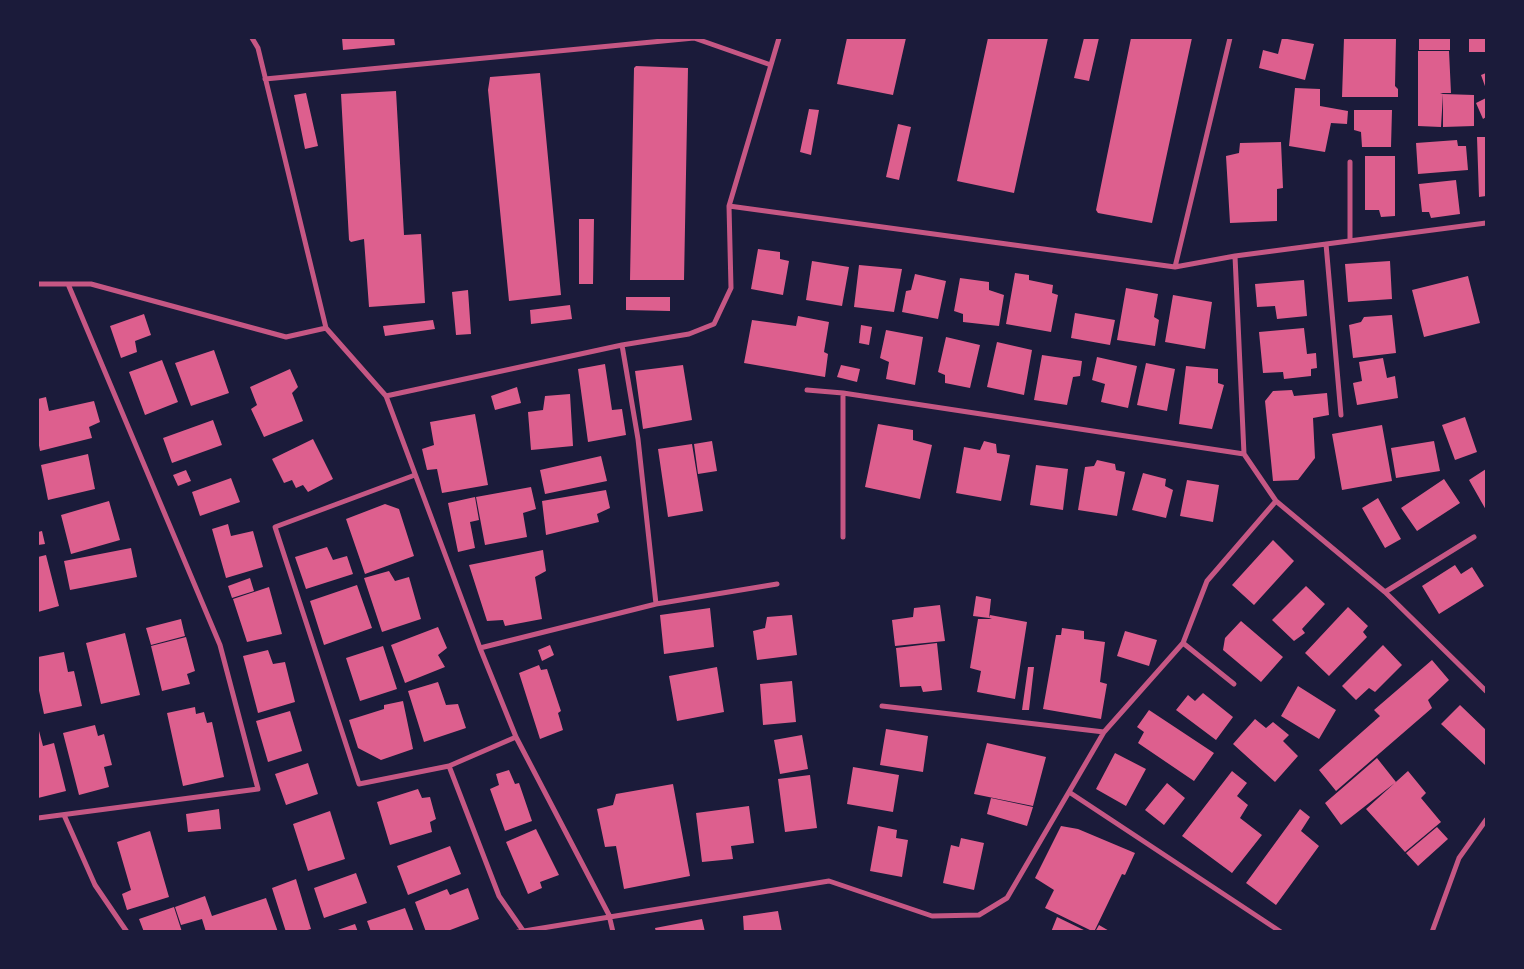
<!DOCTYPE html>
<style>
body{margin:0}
#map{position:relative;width:1524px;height:969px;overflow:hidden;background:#1b1b3a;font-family:Quicksand,sans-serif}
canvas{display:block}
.frame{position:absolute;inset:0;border:39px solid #1b1b3a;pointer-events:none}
</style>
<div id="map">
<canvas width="1524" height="969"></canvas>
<div class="frame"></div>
</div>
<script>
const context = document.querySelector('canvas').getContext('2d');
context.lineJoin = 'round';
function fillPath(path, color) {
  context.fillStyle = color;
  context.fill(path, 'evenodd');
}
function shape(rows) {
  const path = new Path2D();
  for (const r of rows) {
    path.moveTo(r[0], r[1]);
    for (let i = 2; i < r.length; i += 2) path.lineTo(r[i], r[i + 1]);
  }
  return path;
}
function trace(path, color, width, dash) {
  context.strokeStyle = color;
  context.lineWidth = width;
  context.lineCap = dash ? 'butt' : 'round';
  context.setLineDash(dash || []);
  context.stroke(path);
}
const building = shape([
 [342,38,394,38,395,45,343,50],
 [847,38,906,38,893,95,837,84],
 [988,38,1048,38,1014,193,957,181],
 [1084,38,1099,38,1089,81,1074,78],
 [1131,38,1192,38,1152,223,1098,213,1096,210],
 [1282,38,1314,44,1305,80,1259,68,1263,50,1278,54],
 [1344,38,1396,38,1395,86,1398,89,1398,97,1342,97],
 [1419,38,1450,38,1450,50,1419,50],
 [1469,38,1486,38,1486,52,1469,52],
 [1418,51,1449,51,1451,93,1440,93,1443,94,1441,127,1418,126],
 [636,66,688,68,684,280,630,280,634,68],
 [540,73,561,295,509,301,488,90,490,77],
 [1486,73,1486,89,1481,75],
 [1295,88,1320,89,1320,106,1348,111,1347,124,1331,123,1325,152,1289,146],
 [396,91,404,235,421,234,425,303,369,307,364,239,351,242,349,240,341,94],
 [306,93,318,146,305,149,294,95],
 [1443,94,1474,95,1474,126,1443,127],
 [1486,98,1486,117,1483,119,1476,103],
 [809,109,819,110,811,155,800,152],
 [1354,110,1392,110,1391,147,1362,147,1361,132,1354,130],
 [898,124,911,127,899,180,886,177],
 [1477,137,1486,137,1486,196,1479,197],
 [1457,140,1458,146,1466,146,1468,170,1418,174,1416,143],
 [1281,142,1283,188,1277,189,1277,221,1230,223,1226,156,1239,153,1240,143],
 [1365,156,1395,156,1395,216,1381,217,1379,210,1365,210],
 [1456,180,1460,214,1431,218,1429,212,1422,212,1419,184],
 [579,219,594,219,593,284,579,284],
 [758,249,780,252,780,259,789,261,783,295,751,289],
 [812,261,849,267,842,306,806,300],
 [1390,261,1392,299,1348,302,1345,264],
 [859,265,902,269,894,312,854,307],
 [1015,273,1029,275,1029,280,1053,285,1052,293,1058,295,1051,332,1006,324],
 [915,274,946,281,938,319,902,312,906,291,911,290],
 [1468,276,1480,323,1424,337,1412,290],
 [960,278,989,282,989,290,1004,295,999,326,963,322,963,314,954,311],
 [1304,280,1307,316,1277,319,1275,306,1257,307,1255,284],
 [1126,288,1158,294,1154,317,1159,320,1155,346,1117,340],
 [468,290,471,334,456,335,452,292],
 [1173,295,1212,302,1205,349,1165,342],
 [626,297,670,297,670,311,626,310],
 [570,305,572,319,531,324,530,310],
 [1075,313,1115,320,1110,345,1071,338],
 [144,314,151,335,135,341,137,352,121,358,110,326],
 [1392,315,1396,353,1353,358,1349,325,1361,322,1364,317],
 [798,316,829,322,824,352,828,354,825,377,744,363,752,320,796,326],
 [433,320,435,329,385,336,383,326],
 [861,325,872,327,869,345,859,343],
 [1304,328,1307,354,1316,353,1317,368,1311,369,1311,376,1284,379,1283,372,1263,373,1259,332],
 [886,330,923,337,915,385,886,379,889,362,880,358],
 [946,337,980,345,970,388,945,383,945,375,938,372],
 [997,342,1032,350,1024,395,987,387],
 [214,350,229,393,191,406,175,363],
 [1042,355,1082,361,1080,376,1073,377,1067,405,1034,400],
 [1097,357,1137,366,1128,408,1101,402,1105,384,1092,380],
 [1383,358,1387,378,1395,376,1398,398,1357,405,1353,383,1362,381,1359,362],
 [162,360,178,402,145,415,129,372],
 [1146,363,1175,369,1167,411,1137,405],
 [605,364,612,410,622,409,626,435,588,442,578,369],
 [683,365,692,420,643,429,635,371],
 [841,365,860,369,857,382,837,377],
 [1186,366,1218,369,1218,383,1224,385,1212,429,1179,424],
 [290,369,298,387,292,393,303,421,264,437,251,409,257,405,250,387],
 [517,387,521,403,495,410,491,396],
 [1292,390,1294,396,1327,393,1329,415,1313,418,1315,458,1298,480,1273,481,1265,401,1273,391],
 [570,394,573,446,531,450,528,412,543,410,545,396],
 [46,397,49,411,94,401,100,422,89,427,92,438,40,451,38,440,38,399],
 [475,414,488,485,442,493,437,469,427,470,422,449,434,445,430,422],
 [1465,417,1477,452,1455,460,1442,425],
 [213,420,222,445,172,463,163,438],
 [878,424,913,430,913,440,932,445,920,499,865,487],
 [1382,425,1392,481,1342,490,1332,434],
 [313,439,333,479,308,492,303,485,296,488,292,480,284,483,272,459],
 [712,441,717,471,698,474,694,444],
 [984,441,996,444,997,453,1010,455,1001,501,956,493,964,447,980,450],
 [1434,441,1440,471,1396,478,1391,448],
 [692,444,703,511,668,517,658,449],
 [88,454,95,489,48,500,41,465],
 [601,456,607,481,545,494,540,470],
 [1097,460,1115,464,1116,470,1125,472,1117,516,1078,510,1085,467,1094,466],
 [1036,465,1068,469,1063,510,1030,505],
 [1486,469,1486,510,1469,480],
 [186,470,191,481,178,486,173,475],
 [1143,473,1166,479,1165,486,1173,490,1166,518,1132,510],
 [231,478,240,502,200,516,192,492],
 [1444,479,1460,503,1417,531,1401,508],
 [1187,480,1219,485,1213,522,1180,516],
 [531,487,536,509,523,513,527,537,485,545,476,497],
 [606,490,610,508,597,514,599,522,546,535,542,501],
 [475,497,479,520,470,522,475,548,458,552,448,503],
 [1378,498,1401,539,1385,548,1362,508],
 [109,501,120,540,71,554,61,515],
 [385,504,399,509,414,556,365,574,346,519],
 [228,524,231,536,253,531,263,567,226,578,212,529],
 [42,531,45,544,38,545,38,532],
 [1273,540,1294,561,1254,605,1232,585],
 [327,547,333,560,347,556,353,574,306,589,295,557],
 [131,548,137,577,70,590,64,561],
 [543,550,546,571,535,577,542,619,505,626,503,620,487,621,469,565],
 [46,555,59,606,38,612,38,557],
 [1455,565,1461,574,1472,567,1484,586,1439,614,1422,586],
 [389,571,395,581,409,577,421,619,382,632,364,578],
 [250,578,254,591,232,598,228,586],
 [357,585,372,628,324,645,310,601],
 [1306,586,1325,604,1302,629,1305,633,1294,641,1272,620],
 [269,587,282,634,247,642,233,599],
 [976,596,991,599,989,618,973,616],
 [940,605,945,641,895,646,892,620,913,617,914,608],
 [1348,607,1368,626,1363,632,1367,637,1329,676,1305,653],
 [710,608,714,647,664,654,660,615],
 [792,615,797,655,757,660,753,631,765,628,767,617],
 [990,615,1027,622,1015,699,977,692,981,671,970,668,978,619,992,619,989,618],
 [181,619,185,636,151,645,146,628],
 [1241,621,1283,657,1261,682,1223,650,1225,638],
 [438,627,447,648,438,655,445,667,405,683,391,645],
 [1062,628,1084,631,1084,639,1105,642,1100,682,1107,684,1101,719,1043,709,1056,635,1061,635],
 [1125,631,1157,640,1149,666,1117,656],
 [125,633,140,695,101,704,86,643],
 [186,637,195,671,187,674,190,684,162,691,151,646],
 [937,643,942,690,923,692,921,686,900,687,896,648],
 [550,645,554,655,542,661,538,650],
 [1383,645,1402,665,1375,692,1369,688,1356,700,1342,686],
 [383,646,397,689,360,701,346,658],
 [268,650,273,664,285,662,295,702,258,713,243,656],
 [64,652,68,672,74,671,82,706,44,714,38,686,38,657],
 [1432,660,1449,680,1428,700,1432,708,1336,791,1319,770,1380,716,1374,710],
 [539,665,541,670,547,669,561,711,558,713,563,730,540,739,519,673],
 [717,667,724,712,677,721,669,676],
 [1028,667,1034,667,1029,710,1022,710],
 [792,681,796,722,763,725,760,684],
 [438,682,446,705,458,704,466,728,424,742,408,691],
 [1298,686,1336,710,1319,739,1281,716],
 [1203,693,1233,717,1216,740,1176,710,1188,695,1195,701],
 [403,701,413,749,381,760,358,748,349,720,384,709,384,705],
 [1460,705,1486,730,1485,765,1441,724],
 [195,707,196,714,204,712,207,723,212,722,224,777,183,786,167,713],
 [1149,710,1214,753,1194,781,1138,743,1144,732,1137,727],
 [290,711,302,751,268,762,256,721],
 [1255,719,1266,728,1273,722,1289,735,1283,741,1298,756,1275,782,1233,744],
 [95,725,98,736,104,734,112,765,104,767,109,787,79,795,63,733],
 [886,729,928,736,923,772,880,765],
 [39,731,43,746,54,743,66,791,38,798,38,732],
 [802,735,808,769,780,774,774,740],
 [987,743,1046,757,1033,806,974,794],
 [1115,753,1146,769,1126,806,1096,789],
 [1377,758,1396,782,1341,825,1325,803],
 [308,763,318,794,286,805,275,774],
 [853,767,899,775,893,812,847,804],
 [509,770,515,784,519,783,532,821,505,831,490,789,499,785,496,774],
 [1232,771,1247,783,1237,796,1248,805,1240,818,1262,835,1232,873,1182,836],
 [1408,771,1426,793,1421,798,1441,822,1405,852,1366,809],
 [810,775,817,828,785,832,778,779],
 [1167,783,1185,798,1164,825,1145,810],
 [673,784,690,876,624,889,616,846,605,847,597,809,613,805,616,794],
 [418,789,422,798,430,797,436,819,430,822,432,832,390,845,377,802],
 [991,798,1033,807,1027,826,987,814],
 [749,806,754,843,731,846,733,859,702,862,696,813],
 [219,809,221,829,188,832,186,814],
 [1300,809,1310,817,1301,831,1319,846,1276,905,1246,883],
 [330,811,345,859,308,871,293,824],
 [878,826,897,830,896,838,908,840,902,877,870,871],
 [1061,826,1078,829,1135,853,1125,875,1122,874,1094,932,1045,908,1054,890,1035,878],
 [1437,827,1448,839,1418,866,1406,853],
 [536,829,559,875,540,882,542,888,528,894,506,842],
 [150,831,169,897,127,910,122,894,131,890,117,842],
 [961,838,984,843,974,890,943,883,951,845,959,847],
 [450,846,461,874,408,895,397,866],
 [356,873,367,903,324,918,314,888],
 [296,879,311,929,301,932,286,932,272,888],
 [468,888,479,919,445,932,426,932,415,902,447,889,450,895],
 [205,896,212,916,266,898,278,932,206,932,202,919,181,925,175,907],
 [174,907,182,932,144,932,139,919],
 [405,908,414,932,371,932,367,921],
 [778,911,782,932,744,932,743,916],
 [1057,917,1088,932,1051,932],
 [702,919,705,932,656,932,655,928],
 [355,924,358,932,335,932,335,931],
 [1099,925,1111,932,1095,932]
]);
const minor = shape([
 [252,38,258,48,326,328,386,396,480,648,516,737,449,766,499,896,524,932],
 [265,79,694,38,771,65],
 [729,206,1175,267,1235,256,1486,223],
 [1350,241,1350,162],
 [1326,244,1341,415],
 [1235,256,1244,454],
 [1175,267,1230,38],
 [38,284,91,284,286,337,326,328],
 [622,345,638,439,656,604],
 [807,390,843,393,1244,454,1276,501,1385,592,1486,691],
 [386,396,622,345,689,334,714,324,731,288,729,206,779,38],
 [415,475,275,527,359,784,449,766],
 [843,537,843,393],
 [1385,592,1474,537],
 [1183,643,1234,684],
 [480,648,656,604,777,584],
 [1104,732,1183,643,1207,581,1276,501],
 [516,737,609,915,613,932],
 [1069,792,1281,932],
 [64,815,95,885,127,932],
 [38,818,258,789,220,645,68,284],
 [518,932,829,881,932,916,979,915,1007,898,1104,732,882,706],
 [1432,932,1459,858,1486,820]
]);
fillPath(building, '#dd5f8e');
trace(minor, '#c65784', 5);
</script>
